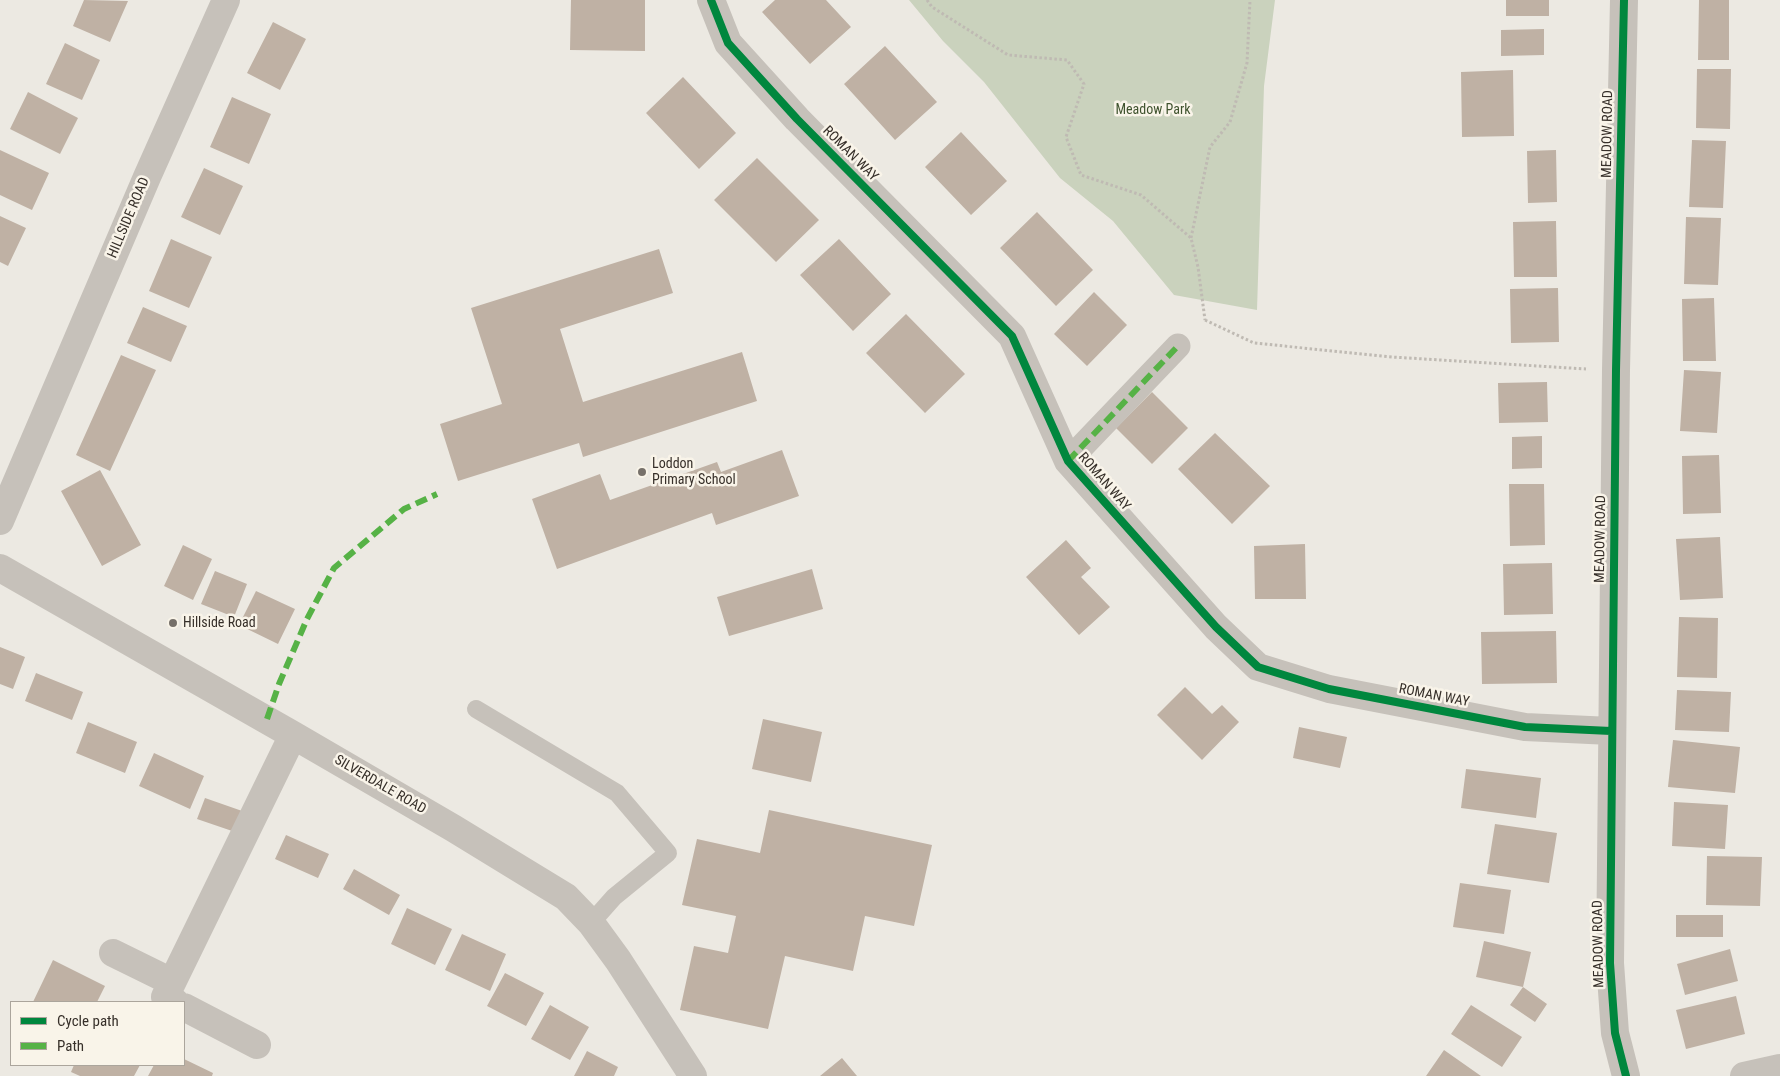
<!DOCTYPE html>
<style>
body{margin:0}
#map{position:relative;width:1780px;height:1076px;overflow:hidden;background:#ece9e2;font-family:"Roboto Condensed",sans-serif}
canvas{display:block}
.legend{position:absolute;left:10px;top:1001px;width:175px;height:65px;box-sizing:border-box;background:#f9f4e9;border:1px solid #aba59c;margin:0;padding:6px 9px;list-style:none;font-size:15px;color:#362f29}
.legend li{display:flex;align-items:center;gap:10px;height:25px}
.legend b{width:25px;border:1px solid #aba59c}
</style>
<div id="map">
<canvas width="1780" height="1076"></canvas>
<ul class="legend">
<li><b style="height:6px;background:#00873e"></b>Cycle path</li>
<li><b style="height:6px;background:#56b246"></b>Path</li>
</ul>
</div>
<script>
const context = document.querySelector('canvas').getContext('2d');
context.lineJoin = 'round';
function fillPath(path, color) {
  context.fillStyle = color;
  context.fill(path, 'evenodd');
}
function shape(rows) {
  const path = new Path2D();
  for (const r of rows) {
    path.moveTo(r[0], r[1]);
    for (let i = 2; i < r.length; i += 2) path.lineTo(r[i], r[i + 1]);
  }
  return path;
}
function trace(path, color, width, dash) {
  context.strokeStyle = color;
  context.lineWidth = width;
  context.lineCap = dash ? 'butt' : 'round';
  context.setLineDash(dash || []);
  context.stroke(path);
}
function drawText(font, color, halo, rows, align = 'center') {
  context.font = font + ' "Roboto Condensed",sans-serif';
  context.lineWidth = 5;
  context.setLineDash([]);
  context.textBaseline = 'middle';
  context.strokeStyle = halo;
  context.fillStyle = color;
  for (const [text, x, y, turn = 0] of rows) {
    context.save();
    context.translate(x, y);
    context.rotate((+turn || 0) * Math.PI / 180);
    context.textAlign = isNaN(turn) ? turn : align;
    if (halo) context.strokeText(text, 0, 0);
    context.fillText(text, 0, 0);
    context.restore();
  }
}
const green = shape([
 [909,0,1275,0,1264,86,1257,310,1174,295,1113,221,1060,178,984,82,943,41]
]);
const building = shape([
 [84,0,128,1,110,42,73,26],
 [571,0,645,0,645,51,570,50],
 [775,0,826,0,851,27,810,64,762,12],
 [1506,0,1549,0,1549,16,1506,16],
 [1699,0,1729,0,1729,60,1698,60],
 [273,22,306,39,280,90,247,73],
 [1544,29,1544,55,1501,56,1501,30],
 [65,43,100,60,82,100,46,84],
 [885,46,937,102,895,140,844,84],
 [1697,69,1731,69,1730,129,1696,128],
 [1513,70,1514,136,1462,137,1461,72],
 [683,77,736,133,699,169,646,113],
 [28,92,78,118,60,154,10,129],
 [232,97,271,114,249,164,210,147],
 [961,132,1007,181,971,215,925,167],
 [1692,140,1726,141,1723,208,1689,207],
 [0,150,49,173,32,210,0,195],
 [1556,150,1557,202,1528,203,1527,151],
 [757,158,819,220,776,262,714,200],
 [204,168,243,186,220,235,181,217],
 [1037,212,1093,270,1056,306,1000,248],
 [0,216,26,228,8,266,0,262],
 [1686,217,1721,218,1718,285,1684,284],
 [1556,221,1557,277,1514,277,1513,222],
 [171,239,212,257,189,308,149,291],
 [839,239,891,294,853,331,800,275],
 [659,249,673,293,560,329,583,402,742,352,757,401,583,457,579,443,458,481,440,424,502,404,471,308],
 [1558,288,1559,342,1511,343,1510,289],
 [1094,292,1127,325,1087,366,1054,334],
 [1714,298,1716,361,1683,361,1682,299],
 [143,307,187,326,171,362,127,343],
 [906,314,965,374,925,413,866,353],
 [121,355,156,370,110,471,76,455],
 [1684,370,1721,372,1717,433,1680,431],
 [1547,382,1548,422,1499,423,1498,383],
 [1152,392,1188,428,1152,464,1116,428],
 [1215,433,1270,486,1232,524,1178,469],
 [1542,436,1542,468,1512,469,1512,437],
 [782,450,799,496,716,525,712,513,557,569,532,499,600,474,610,500,717,462,721,472],
 [1719,455,1721,513,1683,514,1682,456],
 [100,470,141,545,102,566,61,491],
 [1509,484,1544,484,1545,545,1510,546],
 [1720,537,1723,598,1680,600,1676,539],
 [1066,540,1091,568,1081,577,1110,607,1079,635,1026,577],
 [1305,544,1306,599,1255,599,1254,546],
 [183,545,212,559,193,600,164,586],
 [1552,563,1553,614,1504,615,1503,564],
 [812,569,823,609,729,636,717,597],
 [215,571,247,584,234,617,201,604],
 [256,591,295,609,278,644,239,625],
 [1679,617,1718,618,1717,678,1677,677],
 [1556,631,1557,683,1482,684,1481,632],
 [0,647,25,657,13,689,0,684],
 [36,673,83,692,72,720,25,701],
 [1185,687,1212,714,1222,705,1239,722,1202,760,1157,715],
 [1677,690,1731,692,1729,732,1675,730],
 [763,719,822,732,811,782,752,769],
 [88,722,137,742,125,773,76,753],
 [1299,727,1347,737,1340,768,1293,758],
 [1673,740,1740,747,1735,793,1668,787],
 [154,753,204,776,190,809,139,786],
 [1466,769,1541,778,1536,818,1461,808],
 [205,798,245,812,238,833,197,819],
 [1674,802,1728,805,1725,849,1672,846],
 [769,810,932,845,914,926,865,916,853,971,785,956,768,1029,680,1010,694,946,728,953,736,916,682,905,697,839,760,853],
 [1495,824,1557,833,1549,883,1487,874],
 [286,835,329,854,318,878,275,859],
 [1707,856,1762,857,1760,906,1706,905],
 [354,869,400,895,389,915,343,889],
 [1460,883,1511,890,1504,934,1453,927],
 [407,908,452,929,435,965,391,944],
 [1676,915,1723,915,1723,937,1676,937],
 [462,934,506,954,490,991,445,970],
 [1484,941,1531,952,1523,987,1476,977],
 [1730,949,1738,981,1685,995,1677,964],
 [53,960,105,986,97,1002,33,1002],
 [505,973,544,993,526,1026,487,1006],
 [1523,987,1547,1004,1535,1022,1510,1005],
 [1736,996,1745,1034,1686,1049,1676,1010],
 [550,1005,589,1027,570,1060,531,1039],
 [1471,1005,1522,1037,1502,1067,1451,1034],
 [1444,1050,1481,1076,1426,1076],
 [587,1051,618,1067,614,1076,574,1076],
 [842,1058,857,1076,820,1076],
 [184,1059,213,1073,212,1076,148,1076,154,1065,184,1065],
 [74,1065,140,1065,134,1076,80,1076,71,1072]
]);
const path = shape([
 [927,0,932,7,1008,55,1067,60,1084,84,1066,137,1081,175,1141,195,1191,238,1198,267,1205,320],
 [1191,238,1210,147,1230,122,1247,63,1250,0],
 [1205,320,1254,343,1392,357,1586,369]
]);
const service = shape([
 [476,709,617,793,668,853,614,897,591,923]
]);
const pedestrian = shape([
 [1068,461,1178,346]
]);
const minor = shape([
 [711,0,728,43,797,119,1012,336,1068,461,1216,627,1258,667,1329,689,1525,727,1611,731],
 [1624,0,1616,370,1610,963,1615,1033,1626,1076],
 [0,521,147,177,226,0],
 [0,568,293,735,453,828,566,897,591,923,618,960,693,1076],
 [113,953,172,982],
 [175,1002,165,997,293,735],
 [184,1007,257,1045],
 [1744,1076,1780,1068]
]);
const quiet = shape([
 [1068,461,1178,346],
 [267,719,279,684,307,619,334,568,404,509,437,494]
]);
const cycleway = shape([
 [711,0,728,43,797,119,1012,336,1068,461,1216,627,1258,667,1329,689,1525,727,1611,731],
 [1624,0,1616,370,1610,963,1615,1033,1626,1076]
]);
const markers = [
 [642,472,5,"#76706a"],
 [173,623,5,"#76706a"]
];
const parkNames = [
 ["Meadow Park",1153,110]
];
const streetNames = [
 ["MEADOW ROAD",1608,134,-89],
 ["ROMAN WAY",850,154,45],
 ["HILLSIDE ROAD",129,218,-67],
 ["ROMAN WAY",1104,482,49],
 ["MEADOW ROAD",1601,539,-89],
 ["ROMAN WAY",1434,696,11],
 ["SILVERDALE ROAD",380,785,30],
 ["MEADOW ROAD",1599,944,-91]
];
const poiNames = [
 ["Loddon",652,464],
 ["Primary School",652,480],
 ["Hillside Road",183,623]
];
fillPath(green, '#cad2bd');
fillPath(building, '#bfb1a4');
trace(path, '#bfbab3', 3, [2.5, 2.5]);
trace(service, '#c6c1ba', 18);
trace(pedestrian, '#c6c1ba', 25);
trace(minor, '#c6c1ba', 28);
trace(quiet, '#56b246', 6, [12, 6]);
trace(cycleway, '#00873e', 8);
for (const [x, y, r, color] of markers) {
  const dot = new Path2D();
  dot.arc(x, y, r, 0, 2 * Math.PI);
  context.fillStyle = color;
  context.fill(dot);
  trace(dot, '#f9f4e9', 2);
}
drawText('14px', '#3f532e', '#f9f4e9', parkNames);
drawText('14px', '#362f29', '#f9f4e9', streetNames);
drawText('14px', '#362f29', '#f9f4e9', poiNames, 'left');
</script>
